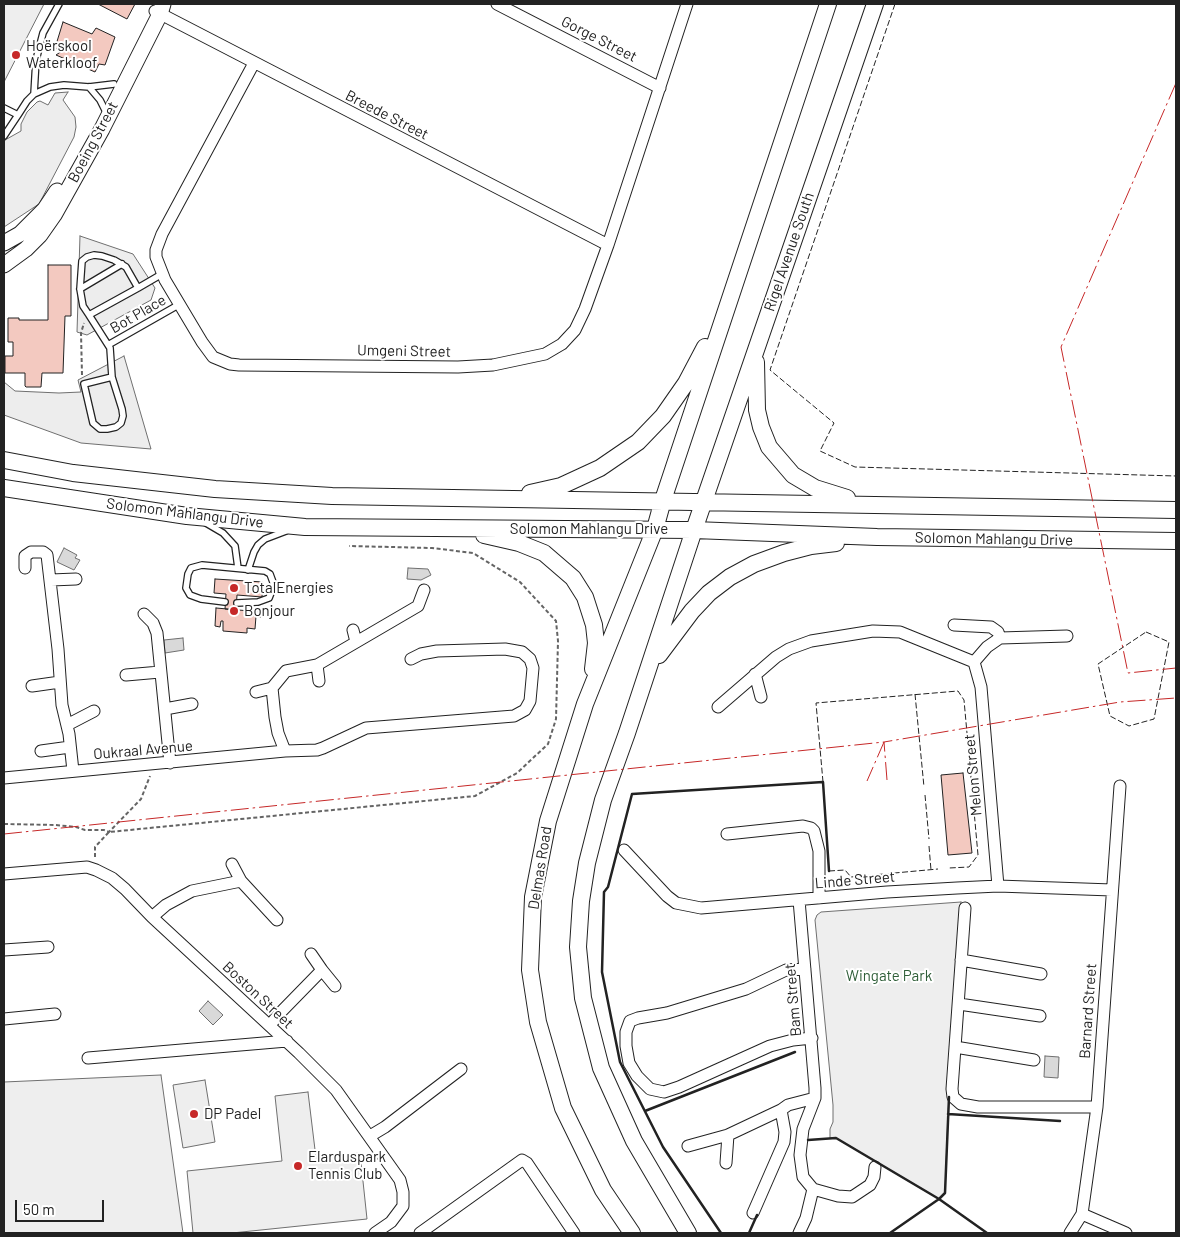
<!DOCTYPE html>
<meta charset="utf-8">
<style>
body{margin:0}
#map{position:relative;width:1180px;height:1237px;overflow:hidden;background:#fff;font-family:Barlow,sans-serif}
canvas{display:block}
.frame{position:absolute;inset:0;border:5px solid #222;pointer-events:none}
.scale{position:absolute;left:15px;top:1200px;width:89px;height:22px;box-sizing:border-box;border:2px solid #222;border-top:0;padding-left:6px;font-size:15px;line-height:18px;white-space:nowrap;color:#222;-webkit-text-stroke:4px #fff;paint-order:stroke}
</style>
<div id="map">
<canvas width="1180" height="1237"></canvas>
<div class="frame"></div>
<div class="scale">50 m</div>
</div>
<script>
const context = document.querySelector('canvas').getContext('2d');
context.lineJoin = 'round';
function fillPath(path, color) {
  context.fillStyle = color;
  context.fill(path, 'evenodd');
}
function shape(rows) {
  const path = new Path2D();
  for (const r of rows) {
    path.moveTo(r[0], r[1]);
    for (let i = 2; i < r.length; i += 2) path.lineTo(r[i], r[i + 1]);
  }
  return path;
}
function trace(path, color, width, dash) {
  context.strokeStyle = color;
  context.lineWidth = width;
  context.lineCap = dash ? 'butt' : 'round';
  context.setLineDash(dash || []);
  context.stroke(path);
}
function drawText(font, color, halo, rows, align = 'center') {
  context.font = font + ' Barlow,sans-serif';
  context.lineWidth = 4;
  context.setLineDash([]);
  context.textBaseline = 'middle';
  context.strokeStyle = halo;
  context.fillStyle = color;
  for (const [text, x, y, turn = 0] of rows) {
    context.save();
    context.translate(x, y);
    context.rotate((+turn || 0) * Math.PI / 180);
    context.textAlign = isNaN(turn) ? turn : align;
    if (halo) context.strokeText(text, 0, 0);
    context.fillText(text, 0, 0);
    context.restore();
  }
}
const green = shape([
 [4,4,44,4,4,82,4,4],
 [961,902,948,1114,945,1193,939,1199,836,1138,830,1138,830,1129,833,1122,833,1105,815,920,817,915,821,912,961,902],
 [161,1075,183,1233,4,1233,4,1082,161,1075],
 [205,1080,215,1142,183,1148,173,1085,205,1080],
 [308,1092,316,1158,360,1153,367,1219,232,1233,193,1233,187,1171,282,1161,275,1096,308,1092]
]);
const parking = shape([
 [68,92,63,100,75,117,76,127,74,137,39,204,4,227,4,143,5,140,21,131,21,124,27,112,37,102,40,101,48,105,55,93,68,92],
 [80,236,133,254,155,288,151,300,87,335,77,332,80,236],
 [124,356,151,449,81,443,4,415,4,382,15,391,59,393,81,392,78,380,124,356]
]);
const water = shape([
 [64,548,77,555,75,558,80,560,74,570,57,562,64,548],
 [408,568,428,569,431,575,421,580,407,579,408,568],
 [183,638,184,650,165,653,164,640,183,638],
 [208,1001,223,1015,213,1025,199,1011,208,1001],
 [1045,1056,1059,1057,1058,1078,1044,1077,1045,1056]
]);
const building = shape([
 [98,4,135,4,127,19,98,4],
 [63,22,92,34,96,28,115,37,105,65,99,64,95,72,56,55,62,51,55,48,63,22],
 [48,265,71,265,71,316,65,316,63,373,42,373,41,387,26,387,25,386,25,373,5,373,5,356,13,356,13,342,8,342,8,318,19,318,19,320,48,320,48,265],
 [215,579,263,582,262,597,237,595,236,610,225,609,226,594,214,593,215,579],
 [216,608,261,612,261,617,256,616,255,629,247,628,247,633,223,631,223,621,221,621,220,627,215,626,216,608],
 [963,773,972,853,948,855,941,775,963,773]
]);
const path = shape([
 [82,375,81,333,84,323],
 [4,824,56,825,76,827,85,830,104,830,109,832,141,799,150,776],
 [95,857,95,847,109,832,475,796,517,773,548,744,556,719,558,641,556,621,520,582,473,553,432,548,349,546]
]);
const lane = shape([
 [89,87,100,100,107,114],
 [34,94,36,60,43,33,59,4],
 [4,108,18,115,27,101,34,94,50,87,64,85,89,87,114,84],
 [4,136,18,115],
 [138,288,89,315,83,306,80,289,82,261,87,257,94,255,102,256,114,260,126,267,138,288,162,274],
 [80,289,122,264],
 [89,315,110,348,112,377,122,409,123,416,121,423,116,427,107,429,100,429,93,423,84,384,112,377],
 [108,345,180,304],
 [206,523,223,533,235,546,238,568],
 [248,570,254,552,258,545,265,539,286,531],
 [225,602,201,599,190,595,186,588,188,574,191,568,202,565,265,571,270,574,274,585,269,598,258,602,237,603]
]);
const street = shape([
 [497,4,660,88],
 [155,11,608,245],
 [254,63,162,234,156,250,156,257,165,280,202,342,213,357,230,364,239,365,458,367,493,365,545,354,562,344,575,330,585,309,608,245,687,4],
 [25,568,25,556,31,552,43,552,47,555,58,649,62,705,69,734,73,771],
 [51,580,76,579],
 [144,614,153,623,157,633,170,763],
 [954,625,991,627,998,632,1000,638],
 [353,630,356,642],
 [974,662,981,687,998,886],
 [974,662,987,647,1000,638,1067,636],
 [317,665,319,681],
 [755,674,761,697],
 [126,675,160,672],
 [32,686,60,682],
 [256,692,272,688],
 [718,707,776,657,789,649,811,641,873,631,900,632,974,662],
 [165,709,192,704],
 [67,725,94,711],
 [41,751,70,747],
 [285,751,278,733,275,717,272,688,286,671,317,665,418,606,424,590],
 [4,778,285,751,317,750,323,748,366,728,514,716,525,710,530,701,533,668,530,659,522,652,505,649,437,651,421,654,411,659],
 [727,834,803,826,811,828,814,831,819,851,819,898],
 [624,850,667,896,676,903,701,908,887,892,957,888,998,886,1112,890],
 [232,864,241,881,277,920],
 [4,874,87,867,96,870,112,878,125,889,152,917,299,1053,336,1090,400,1180,403,1192,403,1206,391,1222,375,1233],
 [799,900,815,1088,815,1098,803,1129,800,1155,803,1177,813,1189,838,1196,852,1197,870,1185,874,1177,875,1167],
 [965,908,952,1089,953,1097,961,1104,978,1107,1097,1107],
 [152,917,166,905,192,891,241,881],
 [4,950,48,947],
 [961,960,1041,974],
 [805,969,786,970,746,989,667,1013,638,1018,630,1021,626,1032,626,1046,629,1063,637,1076,650,1089,664,1092,679,1087,770,1046,793,1040,812,1038],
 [322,970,335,986],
 [959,1004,1040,1016],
 [4,1019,55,1014],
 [270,1025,280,1013,322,970,311,954],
 [955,1047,1034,1060],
 [88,1058,287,1041],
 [370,1136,385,1127,461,1069],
 [688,1146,728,1135,781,1110,788,1105,815,1098],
 [726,1163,728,1135],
 [753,1213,784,1142,785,1132,781,1110],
 [1082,1214,1126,1233],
 [420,1233,522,1160,527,1163,574,1233],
 [799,1233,806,1218,813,1189],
 [1070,1233,1082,1214,1097,1107,1120,786]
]);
const secondary = shape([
 [4,243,20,234,45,209,57,191],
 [4,265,26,249,40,235,54,215,102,129,160,14,163,4]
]);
const primary = shape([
 [756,362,757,410,761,427,769,447,793,475,815,488,847,498],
 [4,460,73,473,215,489,332,496,1176,510],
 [4,488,187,516,305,527,694,530,877,537,1176,541],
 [530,493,561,486,600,468,638,442,663,416,686,383,705,347],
 [484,535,519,543,544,553,573,578,585,597,594,625,596,643,593,669],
 [659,655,692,611,709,593,730,577,754,564,784,553,811,546,836,543],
 [632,1233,603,1190,563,1108,538,1022,530,970,533,897,548,821,585,704,655,529,663,500,828,4],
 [688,1233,634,1141,601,1068,583,998,578,947,581,901,587,863,603,800,627,733,694,530,875,4]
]);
const fence = shape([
 [895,4,770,370,834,423,820,451,855,467,1176,476],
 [1146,632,1169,642,1154,719,1129,726,1110,716,1098,664,1146,632],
 [915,694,924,787],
 [823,782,816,703,958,691,964,700,978,855,969,867,949,868],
 [925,795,929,839],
 [929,846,931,870],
 [829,871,845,870,851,877,938,869]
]);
const wall = shape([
 [645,1111,795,1052],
 [948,1114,1060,1121],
 [808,1140,836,1138,939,1199,945,1193,949,1097],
 [721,1233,663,1147,620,1062,602,972,604,892,608,887,632,794,823,782,829,871],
 [749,1233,757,1215],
 [890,1233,939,1199,987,1233]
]);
const power = shape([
 [1176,83,1061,347,1128,673,1176,668],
 [887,780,884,742,1120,702,1176,698],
 [4,834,884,742,867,781]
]);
const markers = [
 [16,55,5,"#c62828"],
 [234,588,5,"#c62828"],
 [234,611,5,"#c62828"],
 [194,1114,5,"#c62828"],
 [298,1166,5,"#c62828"]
];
const streetNames = [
 ["Gorge Street",599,39,27],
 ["Breede Street",387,115,27],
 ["Boeing Street",93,142,-62],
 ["Rigel Avenue South",789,252,-71],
 ["Bot Place",138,314,-30],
 ["Umgeni Street",404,351,1],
 ["Solomon Mahlangu Drive",185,513,7],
 ["Solomon Mahlangu Drive",589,529],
 ["Solomon Mahlangu Drive",994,539,1],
 ["Oukraal Avenue",143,750,-5],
 ["Melon Street",973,775,-95],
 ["Delmas Road",540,868,-81],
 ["Linde Street",855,880,-5],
 ["Boston Street",258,995,43],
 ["Bam Street",793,1000,-95],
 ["Barnard Street",1088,1011,-86]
];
const poiNames = [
 ["Hoërskool",26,46],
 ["Waterkloof",26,63],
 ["TotalEnergies",244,588],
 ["Bonjour",244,611],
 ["DP Padel",204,1114],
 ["Elarduspark",308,1157],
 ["Tennis Club",308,1174]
];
const parkNames = [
 ["Wingate Park",889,976]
];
fillPath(green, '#eee');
trace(green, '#6f6f6f', 1);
fillPath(parking, '#ededed');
trace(parking, '#6f6f6f', 1);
fillPath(water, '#d9d9d9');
trace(water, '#6f6f6f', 1);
fillPath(building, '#f3c9c0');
trace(building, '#222', 1);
trace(lane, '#222', 8);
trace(street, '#222', 13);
trace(secondary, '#222', 17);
trace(primary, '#222', 18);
trace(path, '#646464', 2, [4, 2.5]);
trace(lane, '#fff', 5.5);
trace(street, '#fff', 11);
trace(secondary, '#fff', 15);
trace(primary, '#fff', 16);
trace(fence, '#222', 1, [6, 2.5]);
trace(wall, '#222', 2.5);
trace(power, '#c62828', 1, [18, 4, 2.5, 4]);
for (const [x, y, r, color] of markers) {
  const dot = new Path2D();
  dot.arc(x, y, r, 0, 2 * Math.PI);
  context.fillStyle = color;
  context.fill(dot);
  trace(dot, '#fff', 2);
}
drawText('15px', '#222', '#fff', streetNames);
drawText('15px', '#222', '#fff', poiNames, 'left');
drawText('15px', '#2f5e38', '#fff', parkNames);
</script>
